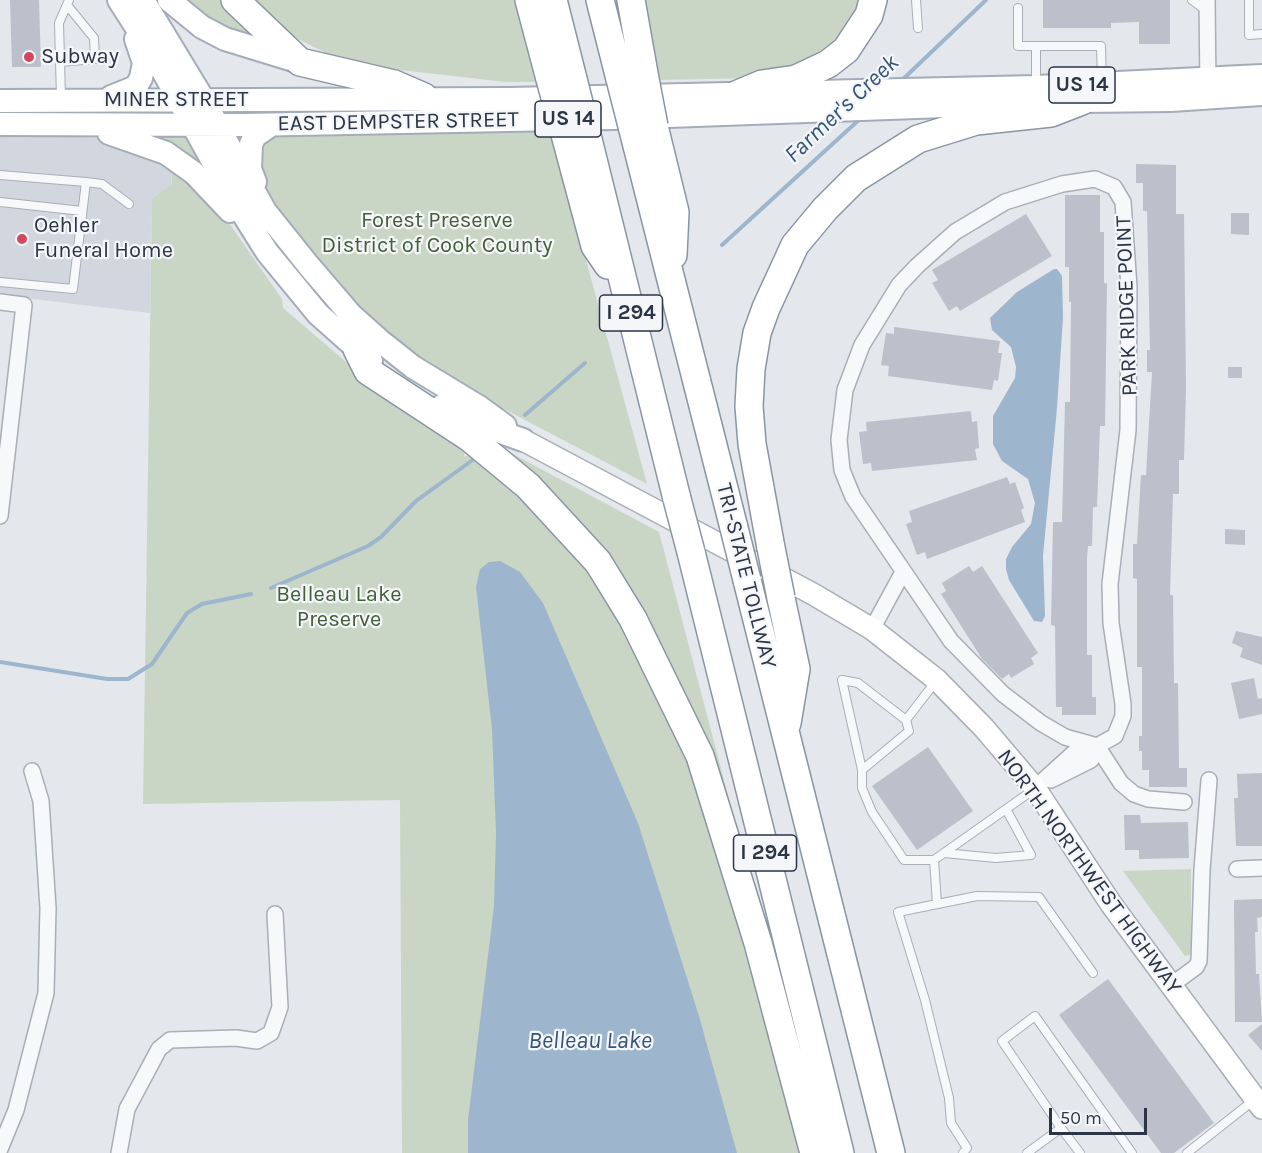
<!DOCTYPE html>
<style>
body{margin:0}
#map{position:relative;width:1262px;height:1153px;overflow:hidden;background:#e4e7ec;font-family:Karla,sans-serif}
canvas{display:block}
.scale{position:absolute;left:1049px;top:1108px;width:98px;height:27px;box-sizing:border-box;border:3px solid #2b3545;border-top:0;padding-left:8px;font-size:18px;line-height:21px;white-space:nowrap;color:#2b3545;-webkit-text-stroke:4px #f4f6f9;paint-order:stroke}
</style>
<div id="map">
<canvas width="1262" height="1153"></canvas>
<div class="scale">50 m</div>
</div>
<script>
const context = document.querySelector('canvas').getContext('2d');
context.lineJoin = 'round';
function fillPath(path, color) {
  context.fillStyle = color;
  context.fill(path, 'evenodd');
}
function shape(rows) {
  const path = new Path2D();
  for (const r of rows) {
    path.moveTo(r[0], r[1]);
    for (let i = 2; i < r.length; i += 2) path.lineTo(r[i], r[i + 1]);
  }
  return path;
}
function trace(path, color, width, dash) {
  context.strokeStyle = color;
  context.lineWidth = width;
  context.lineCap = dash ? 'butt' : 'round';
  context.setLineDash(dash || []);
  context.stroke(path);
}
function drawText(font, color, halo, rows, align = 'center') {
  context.font = font + ' Karla,sans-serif';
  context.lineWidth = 4.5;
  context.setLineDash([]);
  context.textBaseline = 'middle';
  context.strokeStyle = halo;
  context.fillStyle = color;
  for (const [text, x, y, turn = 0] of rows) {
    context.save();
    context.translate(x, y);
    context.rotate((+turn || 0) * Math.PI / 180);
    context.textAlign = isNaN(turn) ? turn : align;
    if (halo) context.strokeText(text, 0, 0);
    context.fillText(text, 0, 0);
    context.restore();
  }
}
const built = shape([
 [0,134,102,138,172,165,171,203,152,199,150,313,0,295]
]);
const green = shape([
 [181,0,220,0,252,34,249,36,225,29],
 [253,0,515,0,538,82,506,82,392,69,330,55,296,38,267,16],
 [642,0,858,0,855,12,833,42,799,66,763,78,657,80],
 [550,128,647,484,443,377,367,316,342,291,282,215,260,177,259,146,273,134],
 [186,132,211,175,147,136],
 [172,165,215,203,282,299,283,308,372,384,466,445,464,457,469,455,481,462,486,458,564,538,594,582,625,632,688,760,706,811,801,1153,402,1153,400,800,143,804,152,199,172,184],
 [511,453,659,532,740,841,681,695,507,456],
 [1191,869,1191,954,1185,956,1123,871]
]);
const water = shape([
 [1054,269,1057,269,1062,276,1063,318,1057,408,1043,556,1045,616,1042,622,1034,621,1009,580,1006,569,1006,559,1012,547,1031,524,1035,503,1028,479,1002,461,993,444,993,416,1015,378,1016,367,1011,347,992,330,990,318,1017,292],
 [500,561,520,572,543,603,638,823,699,1016,737,1153,468,1153,468,1120,494,906,496,833,492,729,476,587,480,569,489,562]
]);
const stream = shape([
 [900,82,986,0],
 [722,245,861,118],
 [525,415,585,363],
 [271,588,368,546,381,537,416,501,474,459],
 [0,662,107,679,128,679,152,664,187,613,202,604,251,594]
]);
const building = shape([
 [10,0,39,0,41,67,12,67],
 [1043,0,1170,0,1170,44,1139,44,1139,22,1111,23,1111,28,1043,28],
 [1136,164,1176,165,1176,214,1184,214,1186,388,1184,460,1179,460,1179,494,1173,494,1170,595,1173,595,1174,683,1178,683,1179,768,1187,768,1187,787,1149,787,1149,770,1142,770,1142,751,1139,751,1139,736,1142,736,1142,667,1137,667,1137,579,1133,578,1133,544,1137,544,1141,475,1146,475,1152,372,1147,372,1147,350,1150,350,1147,211,1143,211,1143,183,1136,183],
 [1065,195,1100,195,1100,232,1104,232,1104,283,1107,283,1105,426,1100,426,1097,507,1093,507,1092,546,1088,546,1087,558,1087,655,1092,655,1092,697,1096,697,1096,715,1062,715,1062,707,1056,707,1055,626,1051,625,1053,522,1062,522,1065,402,1070,402,1071,302,1069,302,1069,267,1065,267],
 [1231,213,1249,213,1249,235,1231,234],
 [1026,214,1052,256,960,311,957,306,949,311,932,283,938,280,932,270],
 [894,327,1000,341,998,353,1002,353,998,381,994,380,992,390,888,376,889,366,881,365,886,333,894,334],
 [1228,367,1242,367,1242,378,1228,378],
 [971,411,972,422,977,421,979,448,975,449,977,460,872,471,871,463,863,464,859,432,867,431,866,422],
 [1007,477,1010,484,1015,482,1024,508,1021,510,1025,522,927,559,925,552,917,555,906,524,912,522,909,511],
 [1225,529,1245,530,1245,545,1225,544],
 [969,566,973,572,982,566,1038,653,1031,658,1034,664,1011,678,1009,674,1002,679,982,659,941,594,946,591,942,583],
 [1236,631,1262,637,1262,665,1240,657,1243,648,1232,643],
 [1254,678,1258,699,1262,698,1262,714,1239,719,1231,683],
 [928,747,973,811,917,850,872,786],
 [1262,773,1262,846,1236,846,1234,798,1238,798,1237,774],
 [1124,815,1140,815,1141,823,1188,822,1189,858,1139,859,1139,850,1125,850],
 [1262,899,1262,917,1257,918,1258,932,1255,932,1256,974,1259,974,1262,1022,1235,1022,1234,900],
 [1108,979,1214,1123,1174,1153,1161,1153,1059,1015],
 [1262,1024,1262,1051,1248,1035]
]);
const service = shape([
 [916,0,918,28],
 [1192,0,1207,11],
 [1249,0,1249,35,1262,34],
 [1018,8,1018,46,1036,46],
 [60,62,95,59,94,38,67,5],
 [1036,85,1036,46,1101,46,1102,83],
 [61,98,59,23,69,0],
 [0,175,86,182,73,289,0,282],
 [86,182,102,184,129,204],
 [0,202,82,211],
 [936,681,906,720,858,683,842,680,862,770,862,788,872,812,904,860,934,860,937,904],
 [862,770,909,731,906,720],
 [944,853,996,858,1031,855,1006,809],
 [934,860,1033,790],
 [1061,1128,1002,1041,1035,1016,1132,1153],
 [963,1153,967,1148,951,1123,949,1098,925,1000,898,912,977,896,1039,897,1093,973],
 [1027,1153,1061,1128,1080,1153],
 [1187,1153,1254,1100]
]);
const minor = shape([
 [1207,0,1208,87],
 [0,302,24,305,0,516],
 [872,629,903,572],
 [1097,746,1121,783,1134,794,1148,799,1184,802],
 [1051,780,1091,760,1097,746],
 [1035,788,1077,750,1097,746,1115,736,1123,716,1123,704,1111,623,1110,584,1128,430,1129,287,1123,202,1114,187,1095,179,1062,184,1005,202,955,232,917,266,899,285,862,345,845,390,839,440,842,470,853,497,951,641,1003,694,1041,723,1065,737,1097,746],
 [1237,869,1262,868],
 [1170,986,1196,967,1199,961,1202,870,1209,780],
 [0,1149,16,1110,46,993,48,908,41,801,32,771],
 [119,1153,127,1109,159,1049,170,1040,236,1038,257,1041,271,1033,280,1007,275,914]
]);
const secondary = shape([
 [523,440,813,594,872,629,937,680,984,728,1035,788,1111,904,1262,1108]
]);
const primary = shape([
 [119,0,153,53,232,196,267,252,318,314,371,361],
 [143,0,203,99,265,211,309,266,351,315,379,340,413,367,479,407,505,426],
 [169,0,202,27,225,39,300,62],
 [111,97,136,87,141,78,144,63,136,39],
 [0,101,509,99,1036,87,1262,76],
 [0,124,244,125,614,118,1082,101,1171,100,1262,94],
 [109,133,166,153,194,173,230,211],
 [255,182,250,169,251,144,255,136,271,125],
 [442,406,464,419,523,440]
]);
const motorway = shape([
 [235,0,300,62,394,84,424,97],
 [529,0,550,79],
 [553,0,573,79],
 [600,0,620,79],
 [631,0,645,79],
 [738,94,762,84,796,79,828,64,846,50,869,15,873,0],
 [632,126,734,528],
 [654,126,675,212,673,255],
 [563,127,595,246,608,265],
 [585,127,677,499],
 [357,349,368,371,470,438,528,486,598,562,633,619,700,756,758,943,814,1153],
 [771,548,752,444,749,406,751,369,757,333,766,308,795,245,825,209,856,178,918,139,976,121,1051,113,1082,101],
 [691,552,840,1153],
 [747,580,891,1153],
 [781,598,796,669,787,723]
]);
const motorwayBridge = shape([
 [550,79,563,127],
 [573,79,585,127],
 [620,79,632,126],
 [645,79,654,126],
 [677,499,691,552],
 [734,528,747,580],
 [771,548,781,598]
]);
const markers = [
 [29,57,6,"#d3475f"],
 [22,239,6,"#d3475f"]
];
const shields = [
 [1082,85,66],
 [568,119,66],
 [631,313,63],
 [765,853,63]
];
const shieldNames = [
 ["US 14",1082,85],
 ["US 14",568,119],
 ["I 294",631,313],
 ["I 294",765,853]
];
const poiNames = [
 ["Subway",41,57],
 ["Oehler",34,226],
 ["Funeral Home",34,251]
];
const streetNames = [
 ["MINER STREET",176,100],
 ["EAST DEMPSTER STREET",398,122,-1],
 ["PARK RIDGE POINT",1127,306,-92],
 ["TRI-STATE TOLLWAY",746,576,76],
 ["NORTH NORTHWEST HIGHWAY",1089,872,54]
];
const parkNames = [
 ["Forest Preserve",437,221],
 ["District of Cook County",437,246],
 ["Belleau Lake",339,595],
 ["Preserve",339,620]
];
const waterNames = [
 ["Farmer's Creek",842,109,-43],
 ["Belleau Lake",590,1041]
];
fillPath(built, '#d2d6de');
fillPath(green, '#c9d6c5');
fillPath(water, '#9eb6cd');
trace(stream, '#9eb6cd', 4);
fillPath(building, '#bbc0ca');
trace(service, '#a9aeb7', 10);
trace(minor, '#a9aeb7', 18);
trace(secondary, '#a9aeb7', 24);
trace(primary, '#a3acb8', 26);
trace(motorway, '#8a95a3', 30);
trace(service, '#f7f8fa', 8);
trace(minor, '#f7f8fa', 15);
trace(secondary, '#fff', 21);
trace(primary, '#fff', 22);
trace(motorway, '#fff', 27);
trace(motorwayBridge, '#8a95a3', 30, []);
trace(motorwayBridge, '#fff', 27);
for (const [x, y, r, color] of markers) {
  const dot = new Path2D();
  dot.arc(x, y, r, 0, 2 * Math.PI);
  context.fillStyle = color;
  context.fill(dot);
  trace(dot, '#f4f6f9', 2);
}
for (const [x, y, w] of shields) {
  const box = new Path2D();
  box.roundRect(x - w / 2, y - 18, w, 36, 4.5);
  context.fillStyle = '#f4f6f9';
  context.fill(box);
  trace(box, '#2b3545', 1.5);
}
drawText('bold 21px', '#2b3545', null, shieldNames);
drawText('22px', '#2b3545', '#f4f6f9', poiNames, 'left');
drawText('22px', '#2b3545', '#f4f6f9', streetNames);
drawText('22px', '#406137', '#f4f6f9', parkNames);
drawText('italic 24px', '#33557b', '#f4f6f9', waterNames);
</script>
